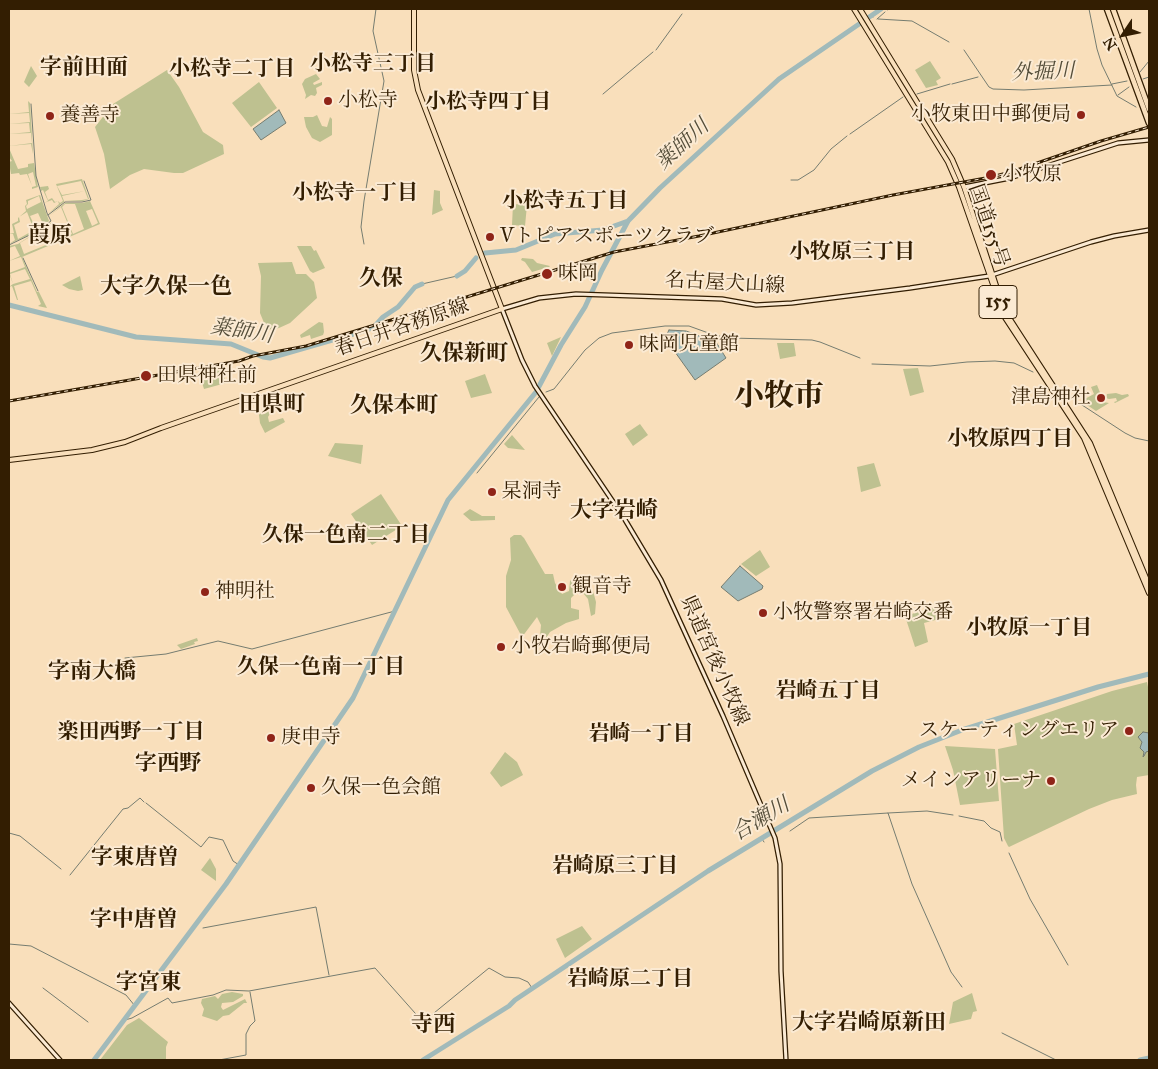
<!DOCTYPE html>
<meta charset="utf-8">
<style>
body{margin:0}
#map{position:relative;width:1158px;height:1069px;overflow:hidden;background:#f9dfbb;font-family:"IM FELL Great Primer",serif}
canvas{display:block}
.frame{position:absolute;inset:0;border:10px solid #331e02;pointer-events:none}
.north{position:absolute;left:1098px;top:10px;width:50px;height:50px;-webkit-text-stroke:4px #fbead3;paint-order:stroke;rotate:236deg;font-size:14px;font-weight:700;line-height:20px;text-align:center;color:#331e02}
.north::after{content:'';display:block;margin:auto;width:18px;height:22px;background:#331e02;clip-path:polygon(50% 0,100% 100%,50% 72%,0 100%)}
</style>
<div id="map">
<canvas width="1158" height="1069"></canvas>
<div class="frame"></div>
<div class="north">N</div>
</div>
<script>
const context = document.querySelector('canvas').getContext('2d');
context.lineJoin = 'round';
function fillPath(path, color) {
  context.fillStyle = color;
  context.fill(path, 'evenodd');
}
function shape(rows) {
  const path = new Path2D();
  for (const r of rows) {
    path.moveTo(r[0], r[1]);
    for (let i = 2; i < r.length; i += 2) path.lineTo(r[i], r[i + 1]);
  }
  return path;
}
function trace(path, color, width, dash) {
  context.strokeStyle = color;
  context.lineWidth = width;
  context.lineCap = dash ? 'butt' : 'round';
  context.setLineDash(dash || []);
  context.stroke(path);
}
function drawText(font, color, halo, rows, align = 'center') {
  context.font = font + ' "IM FELL Great Primer","Noto Serif JP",serif';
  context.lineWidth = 4;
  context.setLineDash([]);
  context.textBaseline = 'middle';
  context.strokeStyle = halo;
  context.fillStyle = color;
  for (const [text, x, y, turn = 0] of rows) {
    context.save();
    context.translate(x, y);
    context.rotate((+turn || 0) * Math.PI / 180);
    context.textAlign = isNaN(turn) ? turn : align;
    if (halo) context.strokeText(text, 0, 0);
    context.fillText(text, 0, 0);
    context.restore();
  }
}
const green = shape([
 [930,61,941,78,936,81,938,85,926,88,915,70],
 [31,66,37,76,29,87,24,82],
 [167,70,179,87,203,132,223,145,224,154,183,173,174,173,144,169,130,175,110,189,104,154,95,127,113,104],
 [316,74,320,79,313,83,314,85,322,82,322,85,316,88,317,93,315,96,311,95,305,99,306,95,302,84,305,79],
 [259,82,277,108,251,127,232,103],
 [28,101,30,103,33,154,31,144,9,146,32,143,31,133,9,134,30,132,29,123,9,124,30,122,29,113,9,114,29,112],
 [317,115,322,126,327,127,330,117,332,119,332,135,320,142,312,138,306,127,304,117,313,117],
 [9,148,18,169,28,167,28,164,34,163,38,187,32,189,32,187,36,186,33,172,28,174,32,186,27,174,20,175,19,173,11,174,9,162,12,161,9,157],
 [82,179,89,199,83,201,65,201,48,214,59,204,58,201,54,203,52,200,44,203,48,201,43,190,41,191,40,187,48,186,49,189,45,192,48,200,52,198,55,202,58,201,60,203,63,201,56,184],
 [81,181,85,191,62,195,57,186],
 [85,191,88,199,82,200,64,201,62,196],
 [434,190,440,191,440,203,443,210,432,215],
 [40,195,49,221,34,233,9,244,15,240,13,234,9,234,14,233,12,224,18,221,18,218,26,211,25,206,27,204,26,200],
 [39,196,41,202,27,209,26,206,28,204,28,201],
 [27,212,34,230,18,239,14,225,20,222,19,217],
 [38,213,43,224,36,229,30,216],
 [90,201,100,224,22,257,37,292,39,292,47,308,38,306,41,304,31,281,14,286,18,300,17,300,12,286,9,287,13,284,9,273,25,267,21,257,9,261,20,256,15,246,9,248,9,246,18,244,52,222,60,239,72,234,61,207,49,216,65,203,82,203],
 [65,204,75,204,84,229,73,234,62,207],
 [92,209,98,223,92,226,86,211],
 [52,223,59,239,48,244,42,229],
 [41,230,46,245,24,254,20,243],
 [25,269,30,279,13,284,10,274],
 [513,204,527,205,525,226,512,225],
 [297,246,311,246,314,251,316,250,325,268,313,273,310,271],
 [522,258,533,259,537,263,550,266,549,267,532,272,525,262,521,260],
 [292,262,296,274,306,274,314,282,317,298,290,323,279,328,267,330,260,313,261,276,258,263],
 [80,276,83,290,78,291,69,289,62,285],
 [319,322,323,323,324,332,323,335,311,339,310,335,301,338,300,335],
 [561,337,552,356,547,343],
 [777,343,794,343,796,356,780,359],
 [918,368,924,392,910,396,903,369],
 [222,369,226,383,204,389,199,373],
 [485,374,492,393,471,398,465,381],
 [1097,385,1101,395,1097,396,1096,401,1109,403,1096,411,1084,403,1083,400,1094,394,1091,387],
 [1116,393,1122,395,1128,394,1129,396,1115,403,1114,402,1117,401,1116,398,1109,399,1106,398,1107,394],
 [262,410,271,412,268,417,269,422,283,418,285,422,265,433,260,423,259,415],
 [640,424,648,435,633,446,625,434],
 [512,435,525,450,508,448,504,444],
 [335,443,363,445,361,464,328,456],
 [874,463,881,486,861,492,857,467],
 [381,494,402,526,372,545,351,514],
 [470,509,482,516,495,516,495,520,471,521,463,514],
 [514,535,521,535,524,538,545,574,553,574,555,583,562,594,569,591,570,581,576,575,582,575,586,584,585,590,593,591,596,602,595,614,591,616,588,599,583,593,576,593,571,598,571,608,579,610,579,619,566,623,550,632,542,644,537,641,540,636,541,625,537,617,522,637,506,607,506,576,511,560,510,538],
 [760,550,770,567,756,576,741,564],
 [938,606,943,618,924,623,928,642,915,647,905,616],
 [197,638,198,641,194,642,195,644,181,649,177,645],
 [1147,682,1149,692,1149,775,1137,777,1136,785,1137,794,1112,800,1089,809,1009,847,1008,846,1004,838,998,749,1017,745,1014,724,1112,691],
 [945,746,995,749,999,801,960,805,953,770],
 [505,752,517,762,523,775,501,787,490,773],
 [210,858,216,869,216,881,201,870],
 [582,926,592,939,565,958,556,939],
 [232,992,243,994,243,996,233,1002,222,1003,221,1007,223,1010,245,999,247,1003,244,1003,229,1015,223,1016,217,1021,202,1016,204,1009,201,1003,202,999,215,996,218,999,222,994],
 [972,993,977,1011,973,1012,971,1019,949,1024,953,1002],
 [139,1018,168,1042,166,1047,166,1060,100,1060,127,1025]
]);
const water = shape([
 [279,110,286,123,261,140,253,129,279,110],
 [669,330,686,331,716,342,726,358,695,380,665,338,669,330],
 [740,566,763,586,762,589,738,601,721,587,740,566],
 [1143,732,1149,733,1149,751,1146,752,1144,756,1143,757,1144,752,1140,748,1142,742,1138,737,1143,732]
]);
const stream = shape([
 [1089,9,1097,49,1102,65,1117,96,1136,107],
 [888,10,889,9],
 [871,16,873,17],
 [877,19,885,12],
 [878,19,912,21,949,42],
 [656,50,682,14],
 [964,50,989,87,993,89,1024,90,1112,85],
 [1140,72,1149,61],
 [1143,79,1149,77],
 [952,84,978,77],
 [1112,84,1127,81],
 [603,94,653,52],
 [917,94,950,84],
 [1118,95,1129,87],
 [850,134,903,97],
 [791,180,798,180,814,170,831,149,847,136],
 [48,215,65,202,82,202,91,200,84,181],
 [364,244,361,227,364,201,384,81,373,31,376,9],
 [9,245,36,232,51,221,47,213,36,176,31,104],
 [23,258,38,291],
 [422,284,457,276],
 [872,364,930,366,967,362,995,361,1014,363,1033,372],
 [1059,390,1125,433,1135,438,1149,441],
 [546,392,554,389,585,350,599,338,612,333,665,326,689,326,714,335,730,338,812,340,820,342,860,358],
 [477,473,539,397],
 [125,658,166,654,218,641,252,649,395,611],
 [146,803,201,847,209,837,223,840,233,861,239,865],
 [888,813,927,811,953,815],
 [959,816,984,821,991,828,1000,832,1002,841],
 [790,831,809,818,888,813,912,884,951,972,962,987],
 [9,833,20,836,61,869],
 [762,839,764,842],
 [1009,853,1030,899,1068,965],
 [70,875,123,809,128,808,140,798,144,802],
 [203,928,316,907,329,975],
 [9,944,31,946,126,995,135,1006],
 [43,988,88,1022],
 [125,1020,132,1018,168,998,172,1003,213,995,226,990,249,991,375,968,423,1022,489,968,505,977,519,978,528,982,532,988],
 [1002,1033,1056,1060],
 [219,1060,246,1055,246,1034,250,1026,255,1021,250,992]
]);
const river = shape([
 [485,253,516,250,555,234,603,230,628,221,660,188,779,79,881,9],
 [457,276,465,271,476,258],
 [9,305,136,337,231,344,263,357,270,358,367,330,374,327,383,317,398,307,415,287,422,284],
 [94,1060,226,884,353,698,448,500,536,392,561,345,585,307,602,270,628,221],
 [423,1060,509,1006,515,1000,708,871,872,771,919,747,962,730,1098,687,1149,674],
 [1140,1060,1149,1058]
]);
const secondary = shape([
 [964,187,1010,178,1118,143,1149,140],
 [9,1003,60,1060],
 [786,1060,781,971,780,864,775,838,723,716,661,580,624,518,535,386,522,360,502,309,539,298,576,294,722,299,756,305,792,303,910,288,989,276,1091,242,1114,236,1149,230]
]);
const primary = shape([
 [9,460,92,450,125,442,161,428,502,309,418,90,414,70,414,9]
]);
const trunk = shape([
 [854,9,948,162,959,187,1004,316,1084,438,1149,593],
 [860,9,952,159,964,187,1004,310,1090,443,1149,585]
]);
const motorway = shape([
 [1107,9,1149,123],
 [1113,9,1149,109]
]);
const rail = shape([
 [9,401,239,361,253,356,306,346,614,252,699,236,893,195,991,177,1011,172,1101,141,1149,127]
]);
const markers = [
 [328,101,5,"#8f2418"],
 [1081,115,5,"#8f2418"],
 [50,116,5,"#8f2418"],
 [991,175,6,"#8f2418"],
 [490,237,5,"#8f2418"],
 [547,274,6,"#8f2418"],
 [629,345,5,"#8f2418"],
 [146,376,6,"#8f2418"],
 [1101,398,5,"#8f2418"],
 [492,492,5,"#8f2418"],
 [562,587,5,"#8f2418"],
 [205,592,5,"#8f2418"],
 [763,613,5,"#8f2418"],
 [501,647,5,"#8f2418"],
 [1129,731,5,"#8f2418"],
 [271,738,5,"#8f2418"],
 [1051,781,5,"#8f2418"],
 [311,788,5,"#8f2418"]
];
const shields = [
 [998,302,38]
];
const shieldNames = [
 ["155",998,302]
];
const poiNames = [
 ["小松寺",338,101],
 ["小牧東田中郵便局",1071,115,"right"],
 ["養善寺",60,116],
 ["小牧原",1002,175],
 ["Vトピアスポーツクラブ",500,237],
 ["味岡",558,274],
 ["味岡児童館",639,345],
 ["田県神社前",157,376],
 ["津島神社",1091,398,"right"],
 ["杲洞寺",502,492],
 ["観音寺",572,587],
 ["神明社",215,592],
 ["小牧警察署岩崎交番",773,613],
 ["小牧岩崎郵便局",511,647],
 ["スケーティングエリア",1119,731,"right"],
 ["庚申寺",281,738],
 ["メインアリーナ",1041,781,"right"],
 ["久保一色会館",321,788]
];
const streetNames = [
 ["国道155号",988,226,71],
 ["名古屋犬山線",725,284,3],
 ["春日井各務原線",402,328,-19],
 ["県道宮後小牧線",714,661,66]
];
const neighbourhoodNames = [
 ["小松寺三丁目",373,65],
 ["小松寺二丁目",232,70],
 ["小松寺四丁目",488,103],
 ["小松寺一丁目",355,194],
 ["小松寺五丁目",565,202],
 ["小牧原三丁目",852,253],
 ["小牧原四丁目",1010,440],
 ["久保一色南二丁目",346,536],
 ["小牧原一丁目",1029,629],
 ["久保一色南一丁目",321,668],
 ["岩崎五丁目",828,692],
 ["楽田西野一丁目",131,733],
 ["岩崎一丁目",641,735],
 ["岩崎原三丁目",615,867],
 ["岩崎原二丁目",630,980]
];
const waterNames = [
 ["外掘川",1043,73,-2],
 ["薬師川",683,145,-42],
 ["薬師川",242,332,9],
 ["合瀬川",761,820,-31]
];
const quarterNames = [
 ["字前田面",84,69],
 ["葭原",50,237],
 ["久保",381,280],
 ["大字久保一色",166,288],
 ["久保新町",464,355],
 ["田県町",272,406],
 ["久保本町",394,407],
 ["大字岩崎",614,512],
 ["字南大橋",92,673],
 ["字西野",168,765],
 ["字東唐曽",135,859],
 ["字中唐曽",134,921],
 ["字宮東",149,984],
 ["大字岩崎原新田",869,1024],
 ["寺西",433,1026]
];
const townNames = [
 ["小牧市",779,398]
];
fillPath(green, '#bec190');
fillPath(water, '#a1baba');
trace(water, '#757c70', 1);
trace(stream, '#757c70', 1);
trace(river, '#a1baba', 5);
trace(secondary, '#331e02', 5.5);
trace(primary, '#331e02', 6);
trace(trunk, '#331e02', 6);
trace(motorway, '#331e02', 7);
trace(secondary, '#fbead3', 3);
trace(primary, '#f9dfbb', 4);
trace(trunk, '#f9dfbb', 4);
trace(motorway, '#f9dfbb', 4.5);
trace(rail, '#331e02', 3);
trace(rail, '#fbead3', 1, [4]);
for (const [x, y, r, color] of markers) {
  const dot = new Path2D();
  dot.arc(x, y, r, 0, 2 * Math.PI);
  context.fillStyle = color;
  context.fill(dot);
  trace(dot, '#fbead3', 2);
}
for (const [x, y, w] of shields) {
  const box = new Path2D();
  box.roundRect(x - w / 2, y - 16.5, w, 33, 4);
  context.fillStyle = '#fbead3';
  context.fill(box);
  trace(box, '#331e02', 1);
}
drawText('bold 19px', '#331e02', null, shieldNames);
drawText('20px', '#331e02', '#fbead3', poiNames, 'left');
drawText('20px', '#331e02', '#fbead3', streetNames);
drawText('bold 21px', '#331e02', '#fbead3', neighbourhoodNames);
drawText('italic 21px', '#544d39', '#fbead3', waterNames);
drawText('bold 22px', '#331e02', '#fbead3', quarterNames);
drawText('bold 30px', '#331e02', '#fbead3', townNames);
</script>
